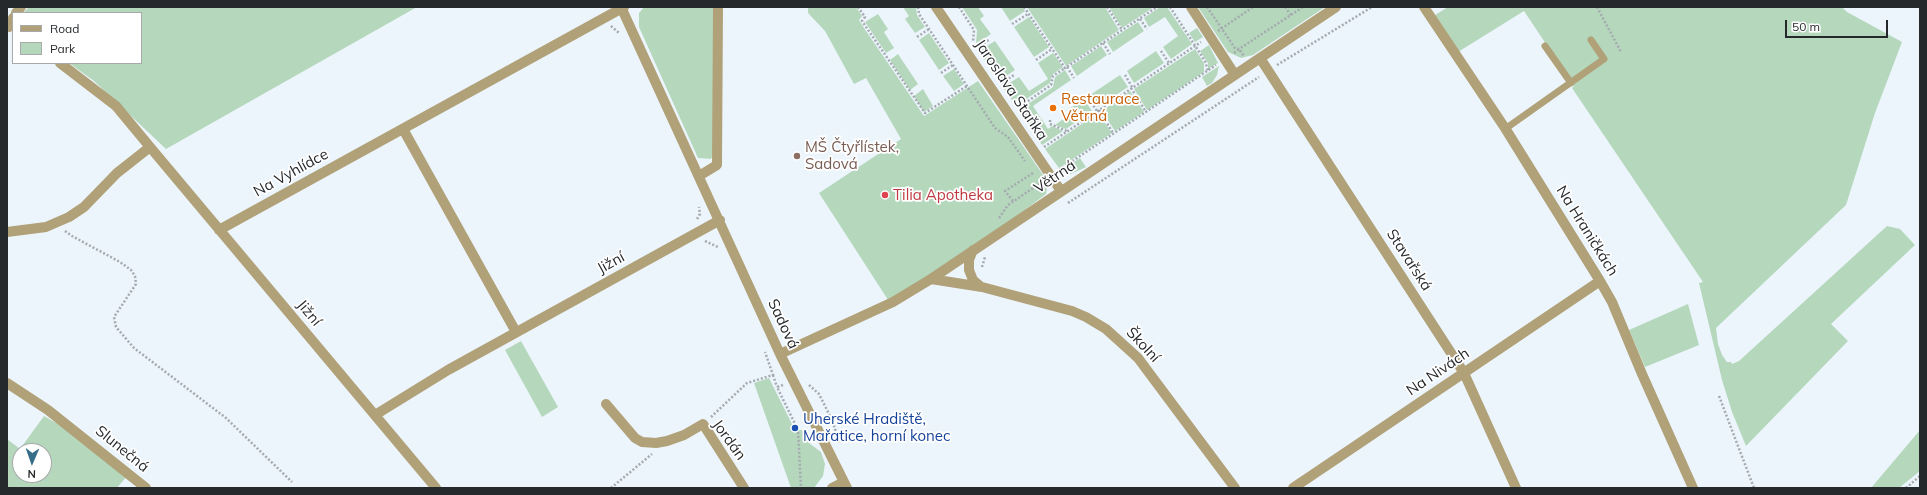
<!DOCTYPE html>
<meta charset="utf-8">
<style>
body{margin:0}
#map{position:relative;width:1927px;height:495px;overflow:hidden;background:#edf5fc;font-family:Mulish,sans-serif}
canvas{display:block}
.frame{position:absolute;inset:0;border:8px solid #26292c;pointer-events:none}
.legend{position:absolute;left:12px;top:12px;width:130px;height:52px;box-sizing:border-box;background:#fff;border:1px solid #a8a9ab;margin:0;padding:5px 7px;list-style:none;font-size:12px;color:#26292c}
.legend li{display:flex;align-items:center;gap:8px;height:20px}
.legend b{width:20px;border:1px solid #a8a9ab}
.north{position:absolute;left:12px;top:443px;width:40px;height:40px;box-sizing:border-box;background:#fff;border:1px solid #a8a9ab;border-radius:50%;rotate:182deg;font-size:11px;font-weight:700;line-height:16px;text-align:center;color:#26292c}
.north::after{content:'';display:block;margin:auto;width:14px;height:18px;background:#366e88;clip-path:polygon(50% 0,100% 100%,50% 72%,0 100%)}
.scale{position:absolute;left:1785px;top:20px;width:103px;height:18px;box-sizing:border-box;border:2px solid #26292c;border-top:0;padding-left:5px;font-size:12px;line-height:14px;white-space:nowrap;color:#26292c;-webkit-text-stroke:3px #fff;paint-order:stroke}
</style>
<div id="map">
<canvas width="1927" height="495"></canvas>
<div class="frame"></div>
<ul class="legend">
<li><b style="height:5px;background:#b0a179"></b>Road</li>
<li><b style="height:11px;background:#b5d8bd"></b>Park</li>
</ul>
<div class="north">N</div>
<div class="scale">50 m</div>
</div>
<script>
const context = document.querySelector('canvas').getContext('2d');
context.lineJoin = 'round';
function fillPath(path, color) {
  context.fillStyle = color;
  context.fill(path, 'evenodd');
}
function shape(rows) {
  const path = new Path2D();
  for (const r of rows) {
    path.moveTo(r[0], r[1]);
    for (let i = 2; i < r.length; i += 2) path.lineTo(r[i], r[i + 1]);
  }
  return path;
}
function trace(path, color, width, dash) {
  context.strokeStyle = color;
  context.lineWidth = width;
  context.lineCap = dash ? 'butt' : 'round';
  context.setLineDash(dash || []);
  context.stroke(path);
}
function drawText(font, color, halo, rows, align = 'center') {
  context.font = font + ' Mulish,sans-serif';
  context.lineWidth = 3.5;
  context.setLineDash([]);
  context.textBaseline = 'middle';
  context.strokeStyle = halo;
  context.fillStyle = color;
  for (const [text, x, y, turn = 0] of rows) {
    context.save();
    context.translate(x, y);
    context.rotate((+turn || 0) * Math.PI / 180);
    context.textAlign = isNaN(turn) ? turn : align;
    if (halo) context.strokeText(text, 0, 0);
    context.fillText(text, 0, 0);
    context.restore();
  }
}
const green = shape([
 [29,7,417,7,166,149,94,81,69,63,141,63,141,13,23,13],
 [644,7,713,7,713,155,711,159,698,158,639,27,639,13],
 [808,7,856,7,862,16,859,20,864,28,924,116,978,81,1048,182,1046,194,914,294,890,303,819,193,901,139,866,78,854,84,825,31,808,13],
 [903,7,916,7,917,15,925,27,915,33,905,19,909,16],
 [962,7,978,7,984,16,980,19,991,34,976,44,977,30],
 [1001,7,1023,7,1025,11,1010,21],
 [1027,7,1105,7,1119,30,1066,66],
 [1109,7,1154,7,1122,28],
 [1160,7,1167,7,1192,44,1171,59,1163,47,1178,36,1165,17,1149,27,1144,18],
 [1198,7,1325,7,1253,55,1241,58,1228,52],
 [1448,7,1842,7,1847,12,1902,42,1875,113,1846,205,1716,328,1718,344,1722,355,1727,362,1731,362,1732,364,1739,361,1887,226,1900,229,1915,245,1831,324,1848,341,1746,446,1732,412,1722,380,1699,283,1703,282,1572,88,1574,86,1524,11,1458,52,1435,15],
 [878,14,888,29,884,32,894,48,886,53,865,22],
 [1029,17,1049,47,1034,57,1014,27],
 [1138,22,1144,31,1113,52,1107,42],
 [1197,28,1203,37,1195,42,1189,33],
 [929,33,949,63,939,70,919,40],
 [995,41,1015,70,999,81,979,51],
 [1209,45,1218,63,1208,69,1208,63,1200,51],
 [1101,46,1107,55,1077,76,1071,66],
 [1195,49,1204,63,1204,72,1147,110,1134,89],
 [1156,51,1164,63,1134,83,1127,71],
 [1053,53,1063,67,1052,75,1050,83,1016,106,1003,87,1019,77,1029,91,1048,79,1038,63],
 [898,54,918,84,910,90,890,60],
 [1219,66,1217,75,1212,83,1207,86,1202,77],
 [954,69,964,84,954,91,943,76],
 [1065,70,1071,80,1033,106,1048,129,1052,126,1063,131,1042,145,1019,110,1053,87,1055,77],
 [1120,75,1128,87,1098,107,1090,95],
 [923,89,933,106,924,112,914,96],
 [1130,91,1144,112,1115,131,1102,111],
 [1084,99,1092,111,1066,129,1055,125,1072,113,1069,109],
 [1098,113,1112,133,1059,168,1045,149],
 [1080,158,1086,167,1071,174,1059,172],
 [1688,304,1699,345,1645,367,1629,330],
 [521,341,558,407,542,417,505,350],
 [769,378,795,430,802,430,809,443,821,452,825,464,823,476,814,488,791,488,754,383],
 [44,416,70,431,127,476,117,488,7,488,7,439,20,449],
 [20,451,44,451,44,475,20,475],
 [1920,430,1920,471,1899,488,1871,488]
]);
const path = shape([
 [858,7,865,17,862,21,925,113,967,86],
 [918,7,919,14,995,128,1008,137,1025,161],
 [959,7,974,30,973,42],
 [1024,7,1065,68,1157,7],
 [1107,7,1122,30],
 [1170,7,1205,61,1208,71],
 [1207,7,1235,48,1239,49,1303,7],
 [1285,7,1291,15],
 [1597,7,1621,52],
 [1140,19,1147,29],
 [1012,24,1028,14],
 [611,26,619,33],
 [1218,31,1253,7],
 [917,37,929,29],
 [1103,43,1110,54],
 [977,48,990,39],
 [1161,51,1169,63],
 [1234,53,1239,49,1244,56],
 [1036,60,1052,49],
 [1277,65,1372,7],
 [1067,67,1074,78],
 [941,73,953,65],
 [1125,75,1132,87],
 [1002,83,1014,75],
 [1131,88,1146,112],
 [1089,99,1097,111],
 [1018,108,1051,85,1053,76,1065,68],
 [1099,110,1113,133],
 [1050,120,1050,124,1067,131],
 [1044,147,1201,42],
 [1059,170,1216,65],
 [1013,201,1005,191,1033,173],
 [1068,203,1259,77],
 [999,218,1008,205,1042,182],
 [697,219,700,214,699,207],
 [65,231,72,236,120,262,131,270,135,276,136,284,114,317,116,327,134,348,226,418,292,482],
 [705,241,718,247],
 [982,267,985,257],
 [773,375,777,387],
 [783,385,777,387,798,430,801,488],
 [809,385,819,394,833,422,839,443],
 [1719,396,1754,488],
 [711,417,747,383,773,375,765,352],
 [611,488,652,454],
 [1906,488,1920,476]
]);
const service = shape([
 [1545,46,1571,83],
 [1505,129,1604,59,1591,40]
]);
const minor = shape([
 [621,7,780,354,847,488],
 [936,7,1061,191],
 [1191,7,1235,75],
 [1424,7,1505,128,1600,281,1612,302,1642,374,1693,488],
 [16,13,21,7],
 [9,27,13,18],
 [1260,58,1464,373,1516,488],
 [60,63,116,106,150,147],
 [403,129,516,332],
 [699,176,717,165,718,7],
 [219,230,624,7],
 [7,232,46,227,69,217,84,207,117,173,150,147,436,488],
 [973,250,969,260,969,270,973,280,980,286],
 [931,279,982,287,1072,311,1086,317,1106,329,1138,358,1235,488],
 [780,354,893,302,931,279,1336,7],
 [7,383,48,410,146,488],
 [606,404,635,438,642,442,656,443,667,441,684,435,703,424,744,488],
 [375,415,448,370,720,220],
 [832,488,844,482],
 [1293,488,1600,281]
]);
const markers = [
 [1053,108,4,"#e8710a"],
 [797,156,4,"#8d6e63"],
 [885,195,4,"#e0444e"],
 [795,428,4,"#1a4fb4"]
];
const streetNames = [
 ["Jaroslava Staňka",1011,90,56],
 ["Na Vyhlídce",291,173,-29],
 ["Větrná",1055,177,-34],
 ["Na Hraničkách",1587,231,58],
 ["Stavařská",1409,260,57],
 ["Jižní",611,263,-29],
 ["Jižní",309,313,50],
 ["Sadová",783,324,65],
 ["Školní",1143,345,47],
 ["Na Nivách",1438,372,-34],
 ["Jordán",729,440,54],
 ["Slunečná",122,449,39]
];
const foodNames = [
 ["Restaurace",1061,99],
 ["Větrná",1061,116]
];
const educationNames = [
 ["MŠ Čtyřlístek,",805,147],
 ["Sadová",805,164]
];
const healthNames = [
 ["Tilia Apotheka",893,195]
];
const transitNames = [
 ["Uherské Hradiště,",803,419],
 ["Mařatice, horní konec",803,436]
];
fillPath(green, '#b5d8bd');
trace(path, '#a4aaaf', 2.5, [2, 2]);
trace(service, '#b0a179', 7);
trace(minor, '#b0a179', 10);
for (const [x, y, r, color] of markers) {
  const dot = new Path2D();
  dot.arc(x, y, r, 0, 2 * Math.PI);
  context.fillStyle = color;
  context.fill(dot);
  trace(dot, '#fff', 1.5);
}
drawText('15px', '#26292c', '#fff', streetNames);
drawText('15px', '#c56008', '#fff', foodNames, 'left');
drawText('15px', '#785e54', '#fff', educationNames, 'left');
drawText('15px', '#be3a42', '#fff', healthNames, 'left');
drawText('15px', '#164399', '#fff', transitNames, 'left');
</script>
